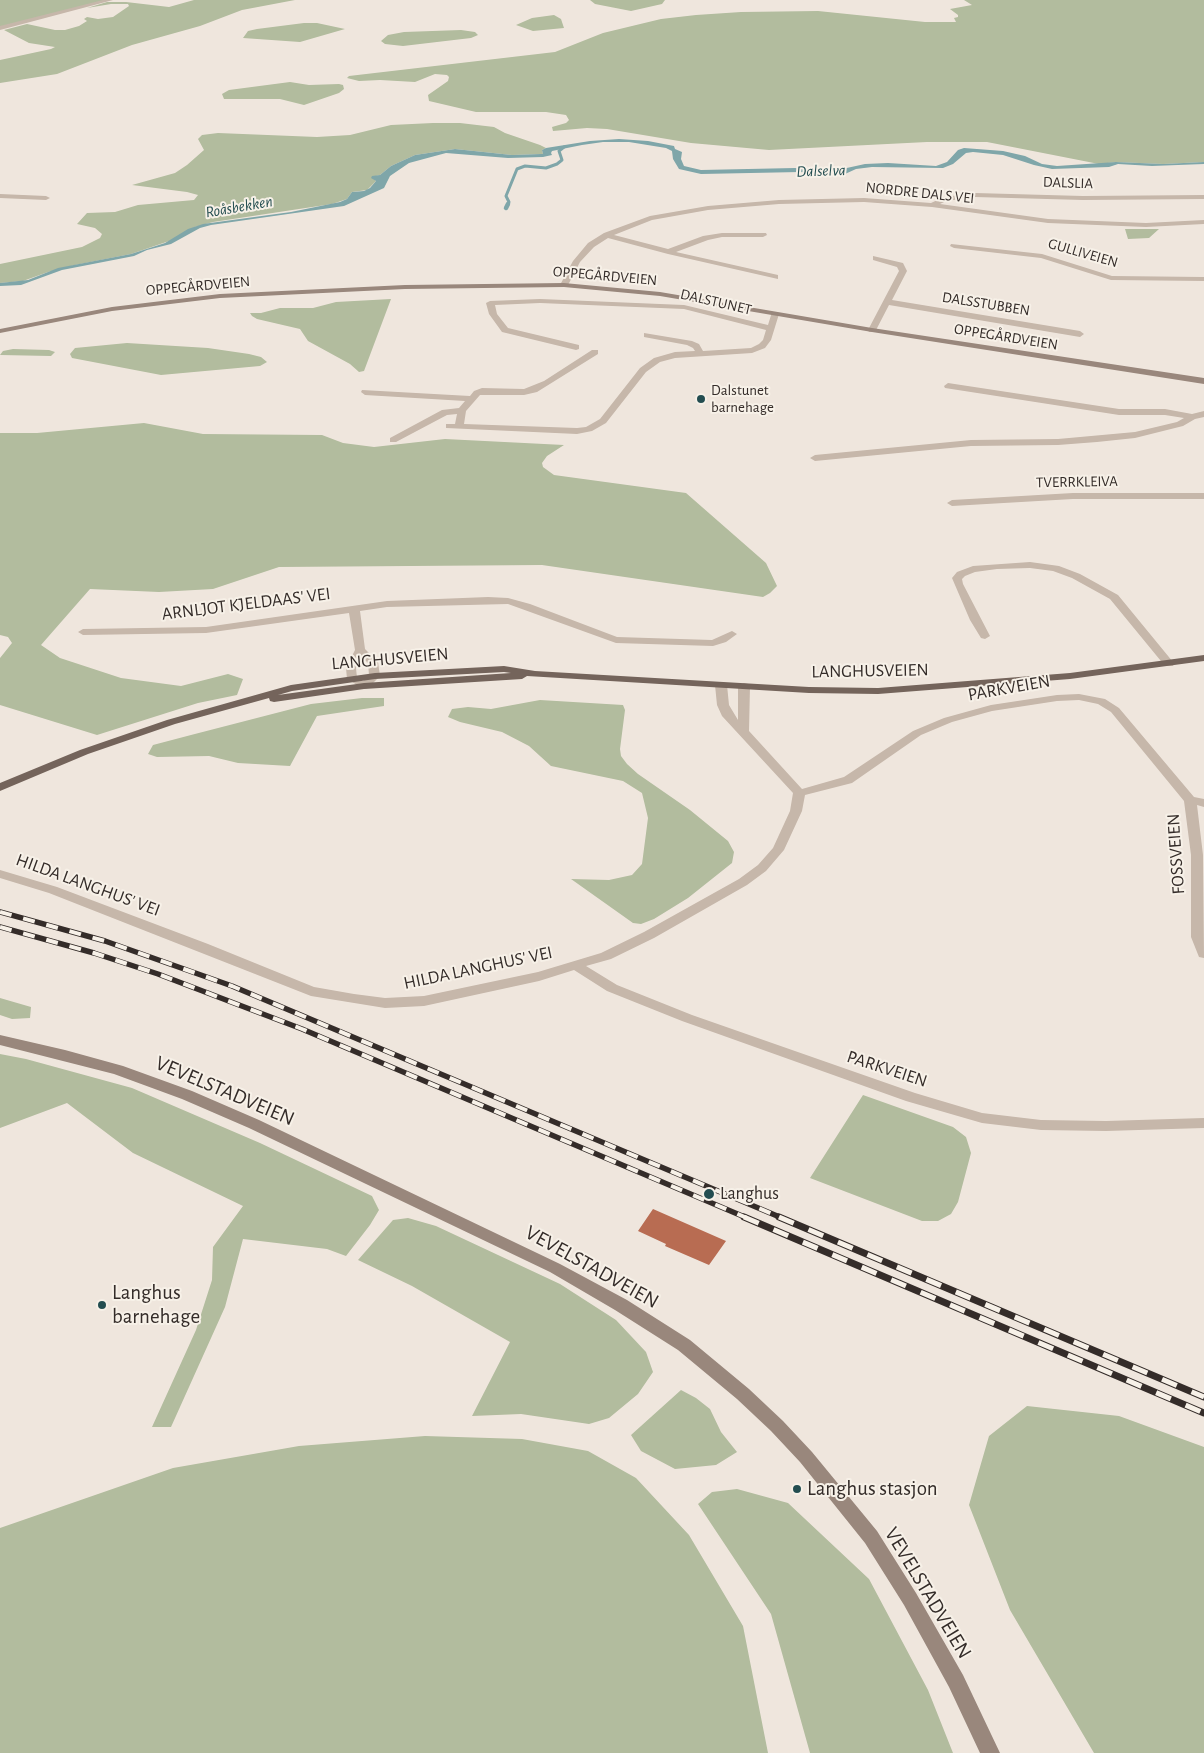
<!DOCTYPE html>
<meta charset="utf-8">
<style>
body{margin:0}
canvas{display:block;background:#efe6dd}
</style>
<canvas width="1204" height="1753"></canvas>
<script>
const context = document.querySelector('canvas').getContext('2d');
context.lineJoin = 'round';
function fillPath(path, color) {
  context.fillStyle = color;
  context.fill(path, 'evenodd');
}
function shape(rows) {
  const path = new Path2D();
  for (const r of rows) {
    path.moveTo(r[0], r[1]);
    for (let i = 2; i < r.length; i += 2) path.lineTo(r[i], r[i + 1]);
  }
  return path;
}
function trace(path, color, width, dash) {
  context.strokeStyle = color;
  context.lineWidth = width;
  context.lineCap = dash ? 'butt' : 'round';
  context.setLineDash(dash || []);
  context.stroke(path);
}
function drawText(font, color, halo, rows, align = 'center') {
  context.font = font + ' "Alegreya Sans",sans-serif';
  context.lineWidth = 4;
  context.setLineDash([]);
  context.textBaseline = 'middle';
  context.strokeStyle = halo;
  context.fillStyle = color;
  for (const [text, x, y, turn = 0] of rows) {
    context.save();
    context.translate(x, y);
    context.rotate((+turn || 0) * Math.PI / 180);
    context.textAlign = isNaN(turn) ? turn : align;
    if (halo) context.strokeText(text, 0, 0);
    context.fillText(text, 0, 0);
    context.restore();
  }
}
const green = shape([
 [0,0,106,0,0,27],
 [194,0,295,0,242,10,200,26,132,45,57,74,0,83,0,60,51,49,55,47,29,43,4,30,27,24,55,30,65,30,79,26,87,21,84,19,87,17,98,19,113,17,129,6,128,4,111,4,87,8,107,2,126,2,169,7],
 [590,0,665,0,662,4,631,11,595,4],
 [964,0,1204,0,1204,162,1163,164,1116,162,1099,164,987,142,927,142,769,150,691,143,607,129,587,128,553,131,552,127,566,123,569,120,566,115,546,112,476,112,429,101,428,95,448,81,449,77,447,75,435,74,415,82,380,80,359,81,347,78,349,76,555,52,603,33,661,19,696,15,741,12,818,11,925,22,956,22,954,18,958,17,958,15,950,9,972,5],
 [554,15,561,19,564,28,533,31,516,25,532,18],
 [304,23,317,23,345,29,300,42,243,38,248,31,257,29],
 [461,30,475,32,478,35,471,38,403,46,385,44,381,41,388,35,404,32],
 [290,82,309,85,339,84,343,85,344,89,339,93,304,105,280,99,224,99,222,94,229,90],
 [433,123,460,123,494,127,505,133,540,145,546,148,542,150,543,154,541,154,512,155,455,149,415,155,391,166,380,175,372,177,376,181,367,190,352,192,347,199,332,204,213,222,195,227,172,240,131,254,75,265,48,272,23,281,0,283,0,264,82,247,100,238,102,234,95,228,77,224,87,213,115,212,138,205,194,200,198,195,187,192,132,185,175,173,187,165,204,150,198,139,202,135,218,133,317,137,350,135,391,125],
 [1125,229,1159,229,1149,238,1128,239],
 [391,299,364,371,359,372,350,364,308,341,300,329,257,319,252,316,250,313,261,313,280,308,313,308,336,302],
 [127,343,208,348,249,354,261,357,267,362,260,366,161,375,72,358,70,354,75,348],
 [13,349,49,350,55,352,51,356,0,355,3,351],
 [144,423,203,434,322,435,343,443,374,447,445,439,564,445,547,456,542,463,543,467,554,475,686,493,766,563,777,586,770,593,763,597,542,565,279,567,213,589,159,592,90,589,41,645,60,658,121,678,181,686,228,674,243,679,237,695,198,703,97,735,0,705,0,658,12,643,8,637,0,635,0,433,37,433],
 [362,698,384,698,384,706,317,716,290,766,238,763,209,756,157,757,148,754,153,745,191,735,311,704],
 [540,700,623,705,625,710,620,749,621,756,627,764,638,774,690,810,728,841,734,852,732,863,688,898,654,919,641,924,633,923,571,879,609,880,632,875,642,864,648,818,642,793,623,781,551,766,529,746,502,732,460,722,448,717,452,709,468,707,491,709],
 [0,998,31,1007,30,1018,12,1019,0,1015],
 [0,1054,26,1059,132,1088,260,1143,372,1196,379,1210,370,1225,346,1256,327,1249,243,1239,225,1307,171,1427,152,1427,196,1330,212,1280,213,1247,243,1206,133,1153,67,1103,0,1128],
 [863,1095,953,1127,966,1137,971,1153,958,1202,951,1214,938,1221,922,1221,810,1178],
 [408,1218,436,1226,560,1284,616,1320,646,1352,653,1372,638,1394,609,1418,589,1424,521,1414,472,1416,510,1342,412,1286,358,1260,393,1220],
 [681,1390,696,1398,710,1409,721,1432,737,1452,716,1465,675,1469,641,1451,631,1435],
 [1027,1406,1119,1416,1204,1447,1204,1753,1094,1753,1010,1610,969,1505,989,1436],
 [425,1436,522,1439,588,1451,636,1478,689,1535,743,1626,768,1753,0,1753,0,1528,173,1468,299,1446],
 [737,1489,788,1503,869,1579,928,1690,953,1753,810,1753,771,1614,698,1504,712,1492]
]);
const water = shape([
 [619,139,648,141,674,146,675,149,682,152,681,159,684,166,701,170,795,168,833,171,865,164,888,163,936,166,947,162,958,150,964,148,1003,151,1025,156,1042,164,1057,166,1116,162,1163,164,1204,162,1204,164,1152,166,1118,164,1109,167,1052,169,1034,165,1003,155,973,152,966,153,953,164,943,168,872,167,856,169,845,174,800,172,701,174,679,169,673,159,672,151,666,148,629,142,603,142,582,145,552,151,551,153,552,155,543,157,508,158,446,153,409,163,390,176,384,188,344,206,211,225,200,228,171,244,147,250,134,256,62,270,21,285,0,286,0,283,28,280,58,268,131,254,165,243,188,229,203,224,291,212,340,202,347,199,352,192,364,191,370,188,376,181,371,178,372,176,380,175,391,166,415,155,455,149,512,155,541,154,543,154,542,150,546,148,590,141]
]);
const streamFar1 = shape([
 [507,206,509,202,506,196,517,169,525,166,546,168,557,164,562,160,559,151,564,147]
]);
const stream = shape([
 [506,208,508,204]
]);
const building = shape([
 [653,1209,726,1241,709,1265,665,1246,666,1244,638,1231]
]);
const street = shape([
 [103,0,113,0,0,30,0,26,103,0],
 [975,193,1083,196,1204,195,1204,199,1083,200,975,197,946,201,940,204,1048,219,1146,223,1204,220,1204,224,1146,227,1048,223,932,207,864,202,779,204,708,210,652,220,614,235,668,249,703,236,722,233,766,233,767,235,763,237,722,237,708,240,676,252,778,275,778,279,668,254,608,238,594,247,580,262,567,287,560,285,573,261,588,243,604,233,650,216,708,206,779,200,864,198,931,203,944,197,975,193],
 [0,194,46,196,50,198,46,200,0,198,0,194],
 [951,244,1042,254,1112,276,1204,277,1204,281,1111,280,1041,258,954,248,950,246,951,244],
 [873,256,903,263,907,271,892,300,1080,331,1084,334,1080,337,889,305,875,332,869,332,868,330,899,271,897,267,873,260,873,256],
 [540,299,684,305,768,325,772,312,779,314,771,340,765,348,752,353,675,358,660,362,646,372,606,423,592,431,577,434,446,428,446,424,455,424,457,414,447,415,396,442,390,442,390,438,442,410,459,408,465,401,365,395,361,392,362,390,470,396,474,391,482,388,524,389,544,381,592,350,598,350,598,354,537,392,524,395,480,395,466,411,464,424,577,428,586,427,600,419,640,368,654,358,675,352,695,351,693,348,687,345,644,337,644,333,692,341,699,344,703,351,751,348,759,344,763,340,766,330,684,309,540,303,495,305,497,314,508,328,579,345,579,349,576,350,502,332,489,314,486,303,490,301,540,299],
 [948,383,1119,409,1165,409,1192,414,1204,411,1204,417,1195,419,1183,426,1135,438,1097,442,1058,445,971,446,815,461,810,458,815,455,971,440,1058,439,1135,432,1177,422,1184,418,1165,415,1119,415,945,388,944,386,948,383],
 [1073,493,1204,493,1204,499,1073,499,952,506,947,503,952,500,1073,493],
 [1030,562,1059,566,1080,574,1118,595,1173,662,1174,664,1173,666,1165,666,1110,599,1072,578,1053,571,1030,568,997,569,975,572,965,576,962,579,963,584,990,636,985,639,981,638,970,620,952,578,957,572,973,566,1030,562],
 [488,597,508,598,530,604,617,637,712,640,732,631,737,634,726,642,713,646,616,643,508,604,387,607,360,611,365,649,378,662,380,676,368,688,364,689,347,679,346,668,355,650,349,613,206,633,83,635,78,632,83,629,206,627,387,601,488,597],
 [362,657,368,663,369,675,363,681,357,678,356,668,362,657],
 [721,682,727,685,729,705,738,720,738,686,744,683,748,684,750,686,749,731,802,789,844,777,913,731,944,718,991,705,1057,695,1079,694,1105,699,1119,708,1194,797,1204,799,1204,807,1197,805,1203,855,1204,958,1199,957,1191,937,1191,855,1184,801,1111,712,1098,704,1079,700,1057,701,992,711,952,722,921,735,852,783,805,795,802,811,784,850,766,871,747,885,654,938,611,959,586,966,617,985,692,1015,915,1093,982,1113,1041,1120,1106,1121,1204,1118,1204,1128,1106,1131,1041,1130,982,1123,906,1101,682,1021,607,991,574,970,539,981,424,1006,385,1008,311,996,49,893,0,878,0,870,57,887,208,944,314,987,354,994,385,998,424,996,538,972,601,953,644,932,739,879,758,865,773,848,790,811,793,793,722,716,717,705,715,685,721,682]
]);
const secondary = shape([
 [564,283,660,292,872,328,1204,378,1204,384,872,332,660,296,564,287,405,289,220,298,112,311,0,333,0,329,112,307,220,294,405,285,564,283],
 [0,1035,65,1050,123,1066,192,1091,259,1120,560,1264,627,1300,690,1340,749,1389,783,1421,812,1452,877,1531,916,1593,963,1675,1000,1753,980,1753,949,1687,904,1605,865,1543,800,1462,771,1431,737,1399,678,1350,615,1310,550,1272,249,1128,182,1099,114,1074,0,1045,0,1035]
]);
const primary = shape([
 [1204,655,1204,661,1070,679,878,694,809,693,527,676,522,679,364,689,274,702,270,701,269,698,175,724,88,754,0,791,0,783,80,750,167,720,291,685,375,673,504,666,535,671,809,687,878,688,1070,673,1204,655],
 [504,672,511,673,364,683,278,695,292,691,375,679,504,672]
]);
const railFar1 = shape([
 [0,912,105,941,232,986,782,1218],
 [0,927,94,953,158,974,302,1029,747,1218]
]);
const rail = shape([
 [744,1217,1204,1413],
 [779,1217,1204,1397]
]);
const markers = [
 [701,399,5,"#234d50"],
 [709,1194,6,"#234d50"],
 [102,1305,5,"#234d50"],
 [797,1489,5,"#234d50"]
];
const farStreetnames = [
 ["DALSLIA",1068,183,2],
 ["NORDRE DALS VEI",920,193,6],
 ["GULLIVEIEN",1083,253,16],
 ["OPPEGÅRDVEIEN",605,276,5],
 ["OPPEGÅRDVEIEN",198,286,-5],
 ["DALSTUNET",716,302,13],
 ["DALSSTUBBEN",986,304,9],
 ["OPPEGÅRDVEIEN",1006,337,9],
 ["TVERRKLEIVA",1077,482,-1]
];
const farPoinames = [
 ["Dalstunet",711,390],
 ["barnehage",711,407]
];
const farWaternames = [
 ["Dalselva",821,171,-2],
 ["Roåsbekken",239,207,-10]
];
const streetNames = [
 ["ARNLJOT KJELDAAS' VEI",246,604,-7],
 ["LANGHUSVEIEN",390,659,-5],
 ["LANGHUSVEIEN",870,671,-1],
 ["PARKVEIEN",1009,688,-10],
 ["FOSSVEIEN",1176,854,-94],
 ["HILDA LANGHUS' VEI",88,885,20],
 ["HILDA LANGHUS' VEI",478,968,-12],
 ["PARKVEIEN",887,1069,18]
];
const poiNames = [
 ["Langhus",720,1194]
];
const nearStreetnames = [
 ["VEVELSTADVEIEN",225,1091,23],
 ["VEVELSTADVEIEN",592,1267,29],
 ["VEVELSTADVEIEN",928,1593,59]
];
const nearPoinames = [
 ["Langhus",112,1293],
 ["barnehage",112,1317],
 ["Langhus stasjon",807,1489]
];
fillPath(green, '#b2bc9e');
fillPath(water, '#7fa6a9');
trace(streamFar1, '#7fa6a9', 3);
trace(stream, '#7fa6a9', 4.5);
fillPath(building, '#b86c52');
fillPath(street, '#c6b7aa');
fillPath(secondary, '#99877c');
fillPath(primary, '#74645b');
trace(railFar1, '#342c29', 5.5);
trace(rail, '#342c29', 7);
trace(railFar1, '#f7f1e8', 4, [12]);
trace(rail, '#f7f1e8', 5, [16]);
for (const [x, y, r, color] of markers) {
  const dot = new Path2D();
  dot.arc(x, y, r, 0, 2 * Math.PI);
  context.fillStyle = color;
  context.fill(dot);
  trace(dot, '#f7f1e8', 2);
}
drawText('15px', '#342c29', '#f7f1e8', farStreetnames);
drawText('15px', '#342c29', '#f7f1e8', farPoinames, 'left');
drawText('italic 16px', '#234d50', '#f7f1e8', farWaternames);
drawText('18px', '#342c29', '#f7f1e8', streetNames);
drawText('18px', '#342c29', '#f7f1e8', poiNames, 'left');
drawText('21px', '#342c29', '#f7f1e8', nearStreetnames);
drawText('21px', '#342c29', '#f7f1e8', nearPoinames, 'left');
</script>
